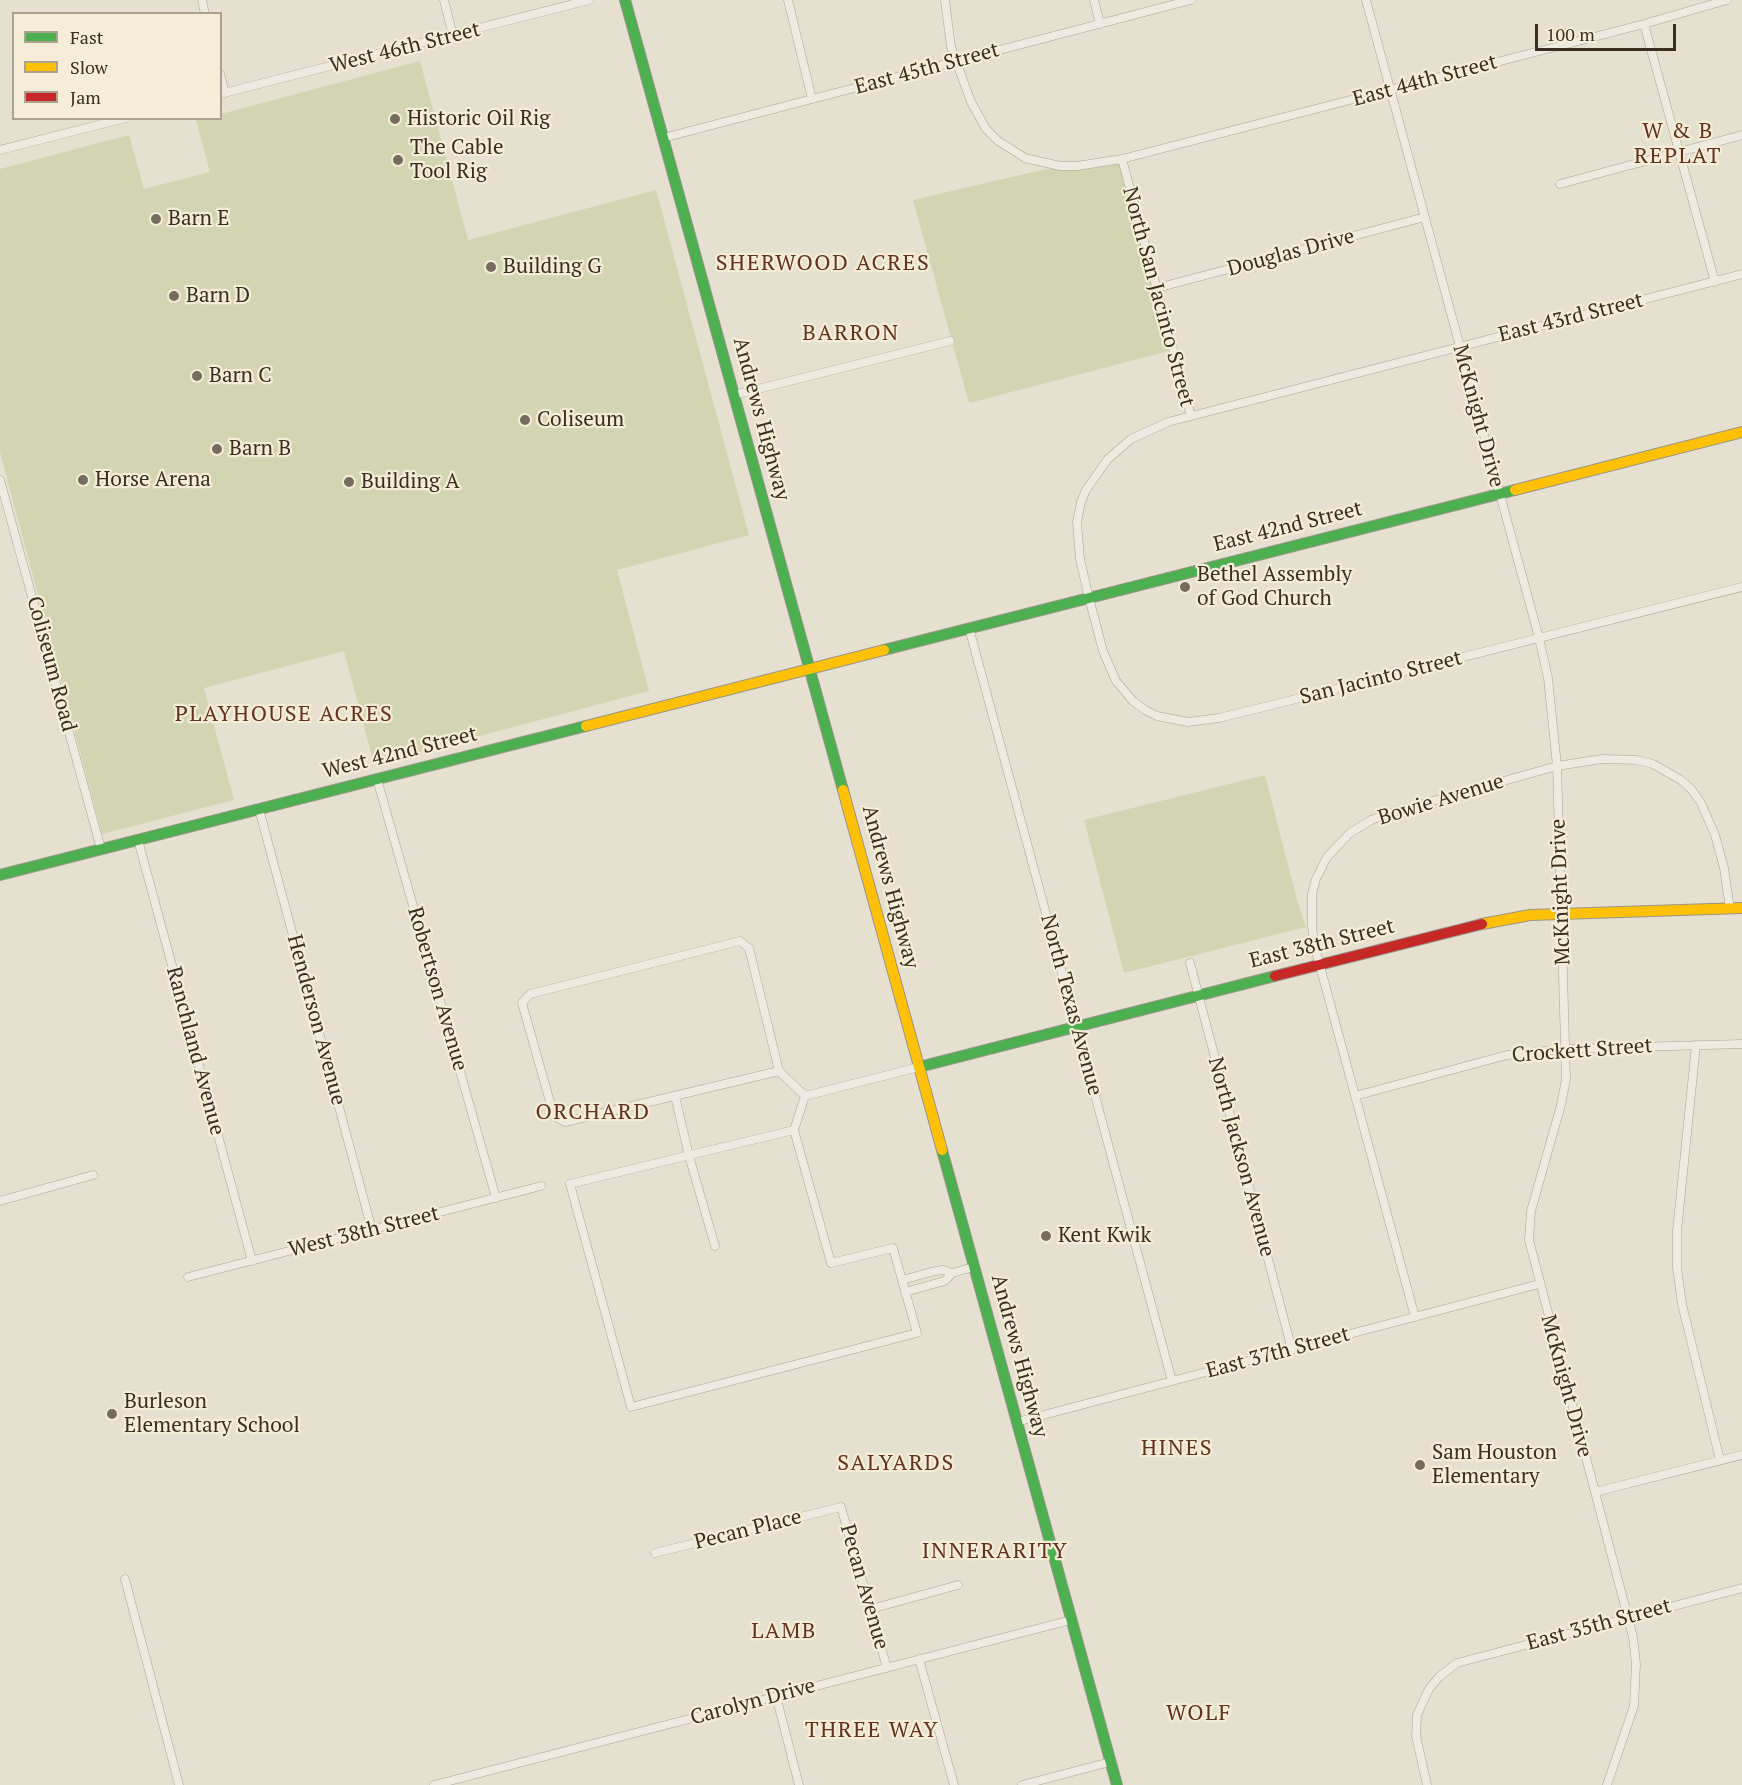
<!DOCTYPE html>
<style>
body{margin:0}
#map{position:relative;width:1742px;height:1785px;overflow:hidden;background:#e5e0cf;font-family:"PT Serif",serif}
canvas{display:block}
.legend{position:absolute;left:12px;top:12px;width:210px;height:108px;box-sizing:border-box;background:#f5edd7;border:2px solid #aaa18e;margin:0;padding:8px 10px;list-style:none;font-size:18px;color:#392e20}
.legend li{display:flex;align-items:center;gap:12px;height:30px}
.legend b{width:30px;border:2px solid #aaa18e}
.scale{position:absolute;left:1535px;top:24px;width:141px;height:27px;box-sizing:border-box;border:3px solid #392e20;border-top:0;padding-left:8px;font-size:18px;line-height:21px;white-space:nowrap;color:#392e20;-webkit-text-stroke:4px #f5edd7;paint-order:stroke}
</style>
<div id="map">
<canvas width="1742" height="1785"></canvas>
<ul class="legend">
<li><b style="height:8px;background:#4caf50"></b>Fast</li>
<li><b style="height:8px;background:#ffc107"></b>Slow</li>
<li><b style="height:8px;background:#c62828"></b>Jam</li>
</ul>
<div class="scale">100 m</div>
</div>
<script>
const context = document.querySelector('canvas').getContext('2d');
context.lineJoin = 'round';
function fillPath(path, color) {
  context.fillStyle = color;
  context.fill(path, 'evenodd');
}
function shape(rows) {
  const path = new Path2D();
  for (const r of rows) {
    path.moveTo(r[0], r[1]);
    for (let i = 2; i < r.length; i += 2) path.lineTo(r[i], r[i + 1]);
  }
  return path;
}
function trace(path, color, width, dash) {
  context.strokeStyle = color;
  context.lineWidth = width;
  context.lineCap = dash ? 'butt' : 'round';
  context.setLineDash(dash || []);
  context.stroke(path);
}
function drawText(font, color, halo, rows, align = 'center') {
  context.font = font + ' "PT Serif",serif';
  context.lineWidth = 4.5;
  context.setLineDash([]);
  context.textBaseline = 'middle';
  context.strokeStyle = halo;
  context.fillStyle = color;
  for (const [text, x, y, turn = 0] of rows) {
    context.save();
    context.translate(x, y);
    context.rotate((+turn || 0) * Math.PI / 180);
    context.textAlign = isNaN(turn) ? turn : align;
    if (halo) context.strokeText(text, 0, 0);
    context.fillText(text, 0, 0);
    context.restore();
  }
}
const green = shape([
 [420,61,468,240,656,190,749,535,617,570,649,691,374,764,344,651,204,688,234,800,102,834,0,452,0,169,129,135,144,189,210,172,196,120,220,118,221,114],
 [1122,159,1173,350,969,403,913,200,1046,169,1078,168],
 [1265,775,1298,904,1306,927,1124,973,1084,820]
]);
const street = shape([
 [202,0,205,14],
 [444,0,453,36],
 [788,0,812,99],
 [945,0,951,47,971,102,986,129,997,140,1025,158,1060,166,1077,166,1122,159,1644,24,1727,0],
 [1094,0,1100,24],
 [1366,0,1539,638,1548,678,1557,766,1566,1079,1561,1105,1531,1211,1529,1240,1633,1637,1636,1664,1634,1706,1607,1785],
 [1644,24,1715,282],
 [220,74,225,93],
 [220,94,589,0],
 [663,138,1191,0],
 [0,150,126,118],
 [1122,159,1191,416],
 [1560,184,1742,135],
 [1742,274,1168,422,1131,439,1107,460,1086,490,1081,502,1077,522,1080,559,1089,598,1103,651,1116,681,1133,701,1145,710,1157,716,1188,722,1219,718,1288,701,1742,587],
 [1157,288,1425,217],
 [734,395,950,341],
 [0,480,101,849],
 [969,628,1172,1381],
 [377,779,496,1198],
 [259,809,372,1230],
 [138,840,252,1261],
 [1190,963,1292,1350],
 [1696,1045,1677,1231,1677,1268,1682,1304,1720,1460],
 [779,1071,565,1122,554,1116,522,1003,530,994,740,941,749,948,779,1071,805,1096],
 [675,1096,689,1156,715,1246],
 [805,1096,919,1067],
 [1355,1096,1507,1055,1566,1049,1742,1044],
 [794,1130,570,1184,631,1407,917,1333,893,1248,831,1263,794,1130,805,1096],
 [0,1201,93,1175],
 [188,1277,541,1186],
 [902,1280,935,1271,943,1270,952,1273,974,1267],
 [905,1292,941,1282,946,1280,952,1273],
 [1415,1317,1314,944,1312,927,1312,894,1316,879,1327,857,1350,833,1371,820,1390,813,1557,766,1602,759,1637,760,1653,764,1681,780,1692,790,1701,803,1715,835,1724,868,1730,909],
 [1017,1422,1539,1284],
 [1595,1492,1742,1455],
 [655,1553,841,1507,887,1668],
 [125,1579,179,1785],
 [871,1609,958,1585],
 [919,1659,954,1785],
 [776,1696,799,1785],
 [434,1785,1071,1620],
 [1022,1785,1110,1762],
 [1427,1785,1416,1736,1417,1715,1429,1689,1439,1677,1457,1663,1742,1588]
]);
const fast = shape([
 [625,0,843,790],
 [884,650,1515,490],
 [0,875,586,726],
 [919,1067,1275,976],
 [942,1150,1117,1785]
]);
const slow = shape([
 [1515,490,1742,432],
 [586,726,884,650],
 [843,790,942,1150],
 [1482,924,1530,915,1742,908]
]);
const jam = shape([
 [1275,976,1482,924]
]);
const markers = [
 [395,119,6,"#756c5d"],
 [398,160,6,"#756c5d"],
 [156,219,6,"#756c5d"],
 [491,267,6,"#756c5d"],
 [174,296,6,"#756c5d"],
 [197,376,6,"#756c5d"],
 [525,420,6,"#756c5d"],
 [217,449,6,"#756c5d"],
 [83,480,6,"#756c5d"],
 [349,482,6,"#756c5d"],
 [1185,587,6,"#756c5d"],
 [1046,1236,6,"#756c5d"],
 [112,1414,6,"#756c5d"],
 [1420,1465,6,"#756c5d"]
];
const streetNames = [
 ["West 46th Street",405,48,-14],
 ["East 45th Street",927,69,-15],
 ["East 44th Street",1425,81,-15],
 ["Douglas Drive",1291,253,-15],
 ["North San Jacinto Street",1158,297,75],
 ["East 43rd Street",1571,318,-14],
 ["McKnight Drive",1478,416,75],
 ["Andrews Highway",761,419,75],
 ["East 42nd Street",1288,527,-14],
 ["Coliseum Road",51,664,75],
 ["San Jacinto Street",1381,678,-14],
 ["West 42nd Street",400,753,-14],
 ["Bowie Avenue",1441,800,-17],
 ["Andrews Highway",890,887,75],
 ["McKnight Drive",1561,892,-92],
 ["East 38th Street",1322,944,-14],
 ["Robertson Avenue",437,989,74],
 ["North Texas Avenue",1071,1005,75],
 ["Henderson Avenue",316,1020,75],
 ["Ranchland Avenue",195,1051,75],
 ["Crockett Street",1582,1051,-4],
 ["North Jackson Avenue",1241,1157,75],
 ["West 38th Street",364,1232,-14],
 ["East 37th Street",1278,1353,-15],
 ["Andrews Highway",1019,1356,75],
 ["McKnight Drive",1566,1386,75],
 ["Pecan Place",748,1530,-14],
 ["Pecan Avenue",864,1587,74],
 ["East 35th Street",1599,1625,-15],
 ["Carolyn Drive",753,1702,-15]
];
const poiNames = [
 ["Historic Oil Rig",407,119],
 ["The Cable",410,148],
 ["Tool Rig",410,172],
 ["Barn E",168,219],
 ["Building G",503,267],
 ["Barn D",186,296],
 ["Barn C",209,376],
 ["Coliseum",537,420],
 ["Barn B",229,449],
 ["Horse Arena",95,480],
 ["Building A",361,482],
 ["Bethel Assembly",1197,575],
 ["of God Church",1197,599],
 ["Kent Kwik",1058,1236],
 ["Burleson",124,1402],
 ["Elementary School",124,1426],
 ["Sam Houston",1432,1453],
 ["Elementary",1432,1477]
];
const neighbourhoodNames = [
 ["W & B",1678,132],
 ["REPLAT",1678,157],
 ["SHERWOOD ACRES",823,264],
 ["BARRON",851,334],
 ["PLAYHOUSE ACRES",284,715],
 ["ORCHARD",593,1113],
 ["HINES",1177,1449],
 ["SALYARDS",896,1464],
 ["INNERARITY",995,1552],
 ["LAMB",784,1632],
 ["WOLF",1199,1714],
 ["THREE WAY",872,1731]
];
fillPath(green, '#d3d4b2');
trace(street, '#aaa598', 9);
trace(fast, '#9a9488', 12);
trace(slow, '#9a9488', 12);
trace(jam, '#9a9488', 12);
trace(street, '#eeeae1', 8);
trace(fast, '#4caf50', 10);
trace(slow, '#ffc107', 10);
trace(jam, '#c62828', 10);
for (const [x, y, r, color] of markers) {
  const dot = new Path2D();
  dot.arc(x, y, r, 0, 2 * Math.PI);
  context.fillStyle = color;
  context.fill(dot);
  trace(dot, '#f5edd7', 2);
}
drawText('21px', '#392e20', '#f5edd7', streetNames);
drawText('21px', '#392e20', '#f5edd7', poiNames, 'left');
context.letterSpacing = '1.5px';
drawText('22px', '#653221', '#f5edd7', neighbourhoodNames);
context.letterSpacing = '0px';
</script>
